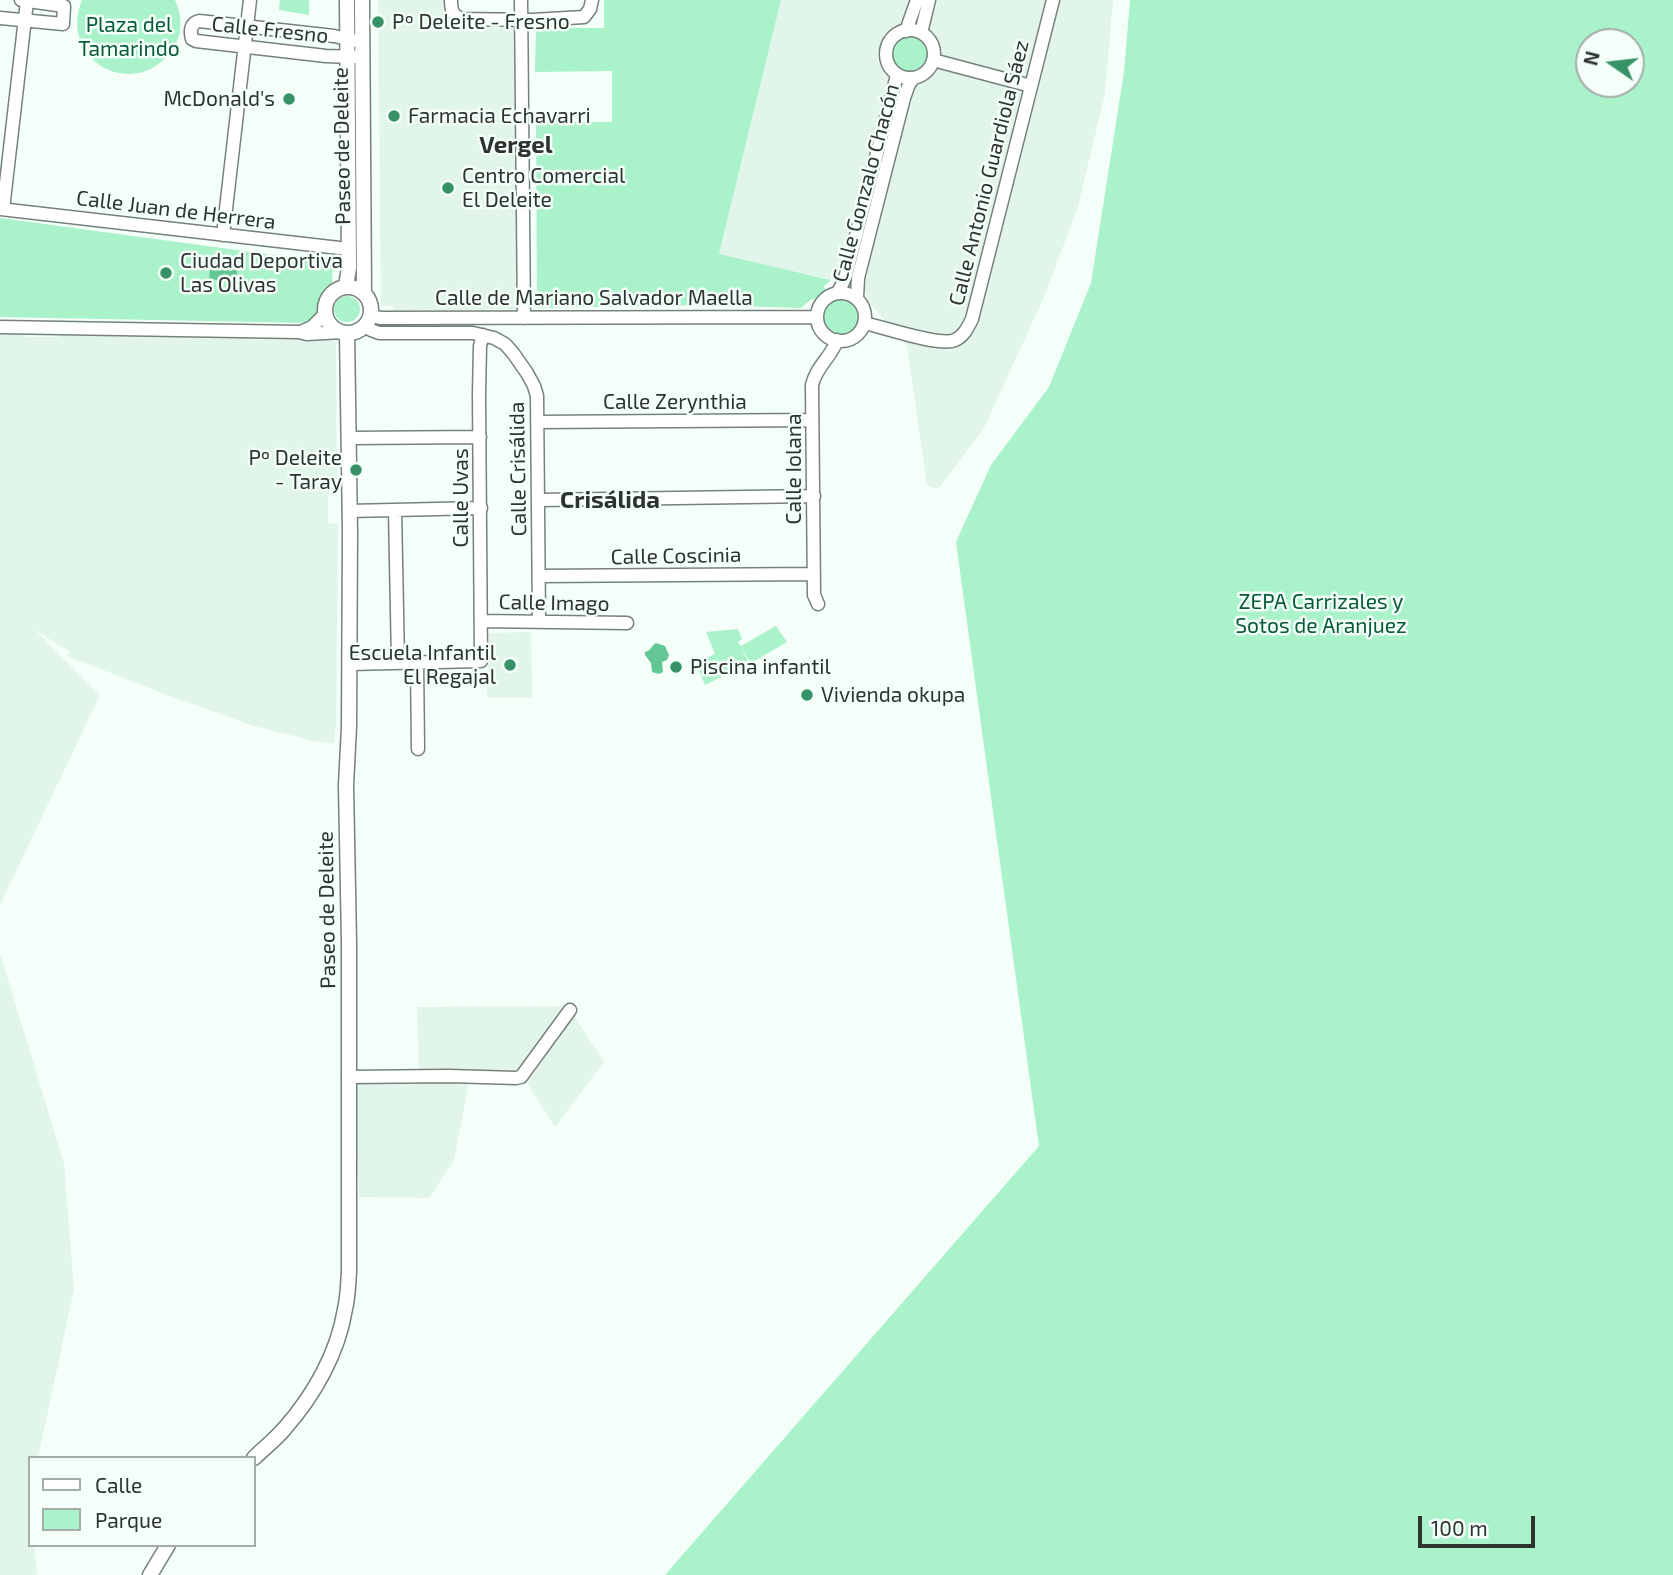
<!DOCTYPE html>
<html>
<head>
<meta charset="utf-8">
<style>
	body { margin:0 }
	#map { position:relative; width:1673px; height:1575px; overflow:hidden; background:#f3fff8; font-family:"Exo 2",sans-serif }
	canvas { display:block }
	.legend { position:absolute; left:28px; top:1456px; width:228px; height:91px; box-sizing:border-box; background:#f3fff8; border:2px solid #a5ada8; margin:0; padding:9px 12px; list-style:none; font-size:21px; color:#2f3330 }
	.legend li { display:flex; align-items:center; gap:14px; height:35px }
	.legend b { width:35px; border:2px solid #a5ada8 }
	.north { position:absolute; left:1575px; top:28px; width:70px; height:70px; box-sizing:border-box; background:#f3fff8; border:2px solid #a5ada8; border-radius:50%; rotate:284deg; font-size:19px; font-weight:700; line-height:28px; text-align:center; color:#2f3330 }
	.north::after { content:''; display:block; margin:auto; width:24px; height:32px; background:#389267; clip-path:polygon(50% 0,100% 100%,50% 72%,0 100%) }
	.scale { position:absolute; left:1418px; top:1516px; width:117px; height:32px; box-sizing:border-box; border:4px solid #2f3330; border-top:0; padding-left:9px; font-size:21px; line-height:24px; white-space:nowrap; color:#2f3330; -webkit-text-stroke:5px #f3fff8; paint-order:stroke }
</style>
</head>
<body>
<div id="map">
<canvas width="1673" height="1575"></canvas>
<ul class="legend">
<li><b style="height:9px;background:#fff"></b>Calle</li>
<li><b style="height:19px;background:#a9f2ca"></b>Parque</li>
</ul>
<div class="north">N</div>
<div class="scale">100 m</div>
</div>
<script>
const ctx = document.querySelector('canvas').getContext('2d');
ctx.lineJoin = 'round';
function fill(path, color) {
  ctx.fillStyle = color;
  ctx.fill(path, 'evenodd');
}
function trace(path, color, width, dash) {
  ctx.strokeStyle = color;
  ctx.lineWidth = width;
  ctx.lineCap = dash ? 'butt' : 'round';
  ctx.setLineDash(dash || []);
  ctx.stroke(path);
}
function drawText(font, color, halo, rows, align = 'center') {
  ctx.font = font + ' "Exo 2",sans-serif';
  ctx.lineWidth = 5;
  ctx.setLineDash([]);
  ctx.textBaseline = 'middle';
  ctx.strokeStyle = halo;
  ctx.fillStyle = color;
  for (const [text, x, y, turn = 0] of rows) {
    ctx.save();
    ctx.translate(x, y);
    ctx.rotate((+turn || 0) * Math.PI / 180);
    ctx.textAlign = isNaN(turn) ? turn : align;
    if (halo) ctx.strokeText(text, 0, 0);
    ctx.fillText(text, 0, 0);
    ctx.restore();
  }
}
const built = new Path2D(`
	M378,0H443L444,27L513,28L515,32L517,309L393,311V306H381Z
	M781,0H1113L1105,93L1078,207L1044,297L983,430L938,489L927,485L907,346L869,302L863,286L719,255Z
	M0,333L26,334V337H59L60,334L336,339L337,490L330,491L328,496V523L338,524L336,724L334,743L314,741L254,726L162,693L67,656L69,651L35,630L100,695L0,905Z
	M531,632L532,698H487L489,633Z
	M0,953L64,1164L74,1289L38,1458H30V1545H34L37,1575H0Z
	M566,1006L519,1070L515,1073L419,1070L417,1007Z
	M574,1016L604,1062L555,1127L527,1083Z
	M354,1083H469L454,1160L429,1198L359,1197Z`);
const green = new Path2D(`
	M82,0H175C182,15 183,33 174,47C138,104 57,62 82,0Z
	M280,0H309V15L279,10Z
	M604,0H781L719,254L831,280L823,287L834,294L810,300L801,308L709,305L537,308L536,122H612V71L535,72L536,28H604Z
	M1130,0H1673V1575H665L1039,1146L956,542L991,465L1049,387L1091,283L1124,72ZM1589,42H1631V84H1589Z
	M892 54a18 18 0 1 1 36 0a18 18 0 1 1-36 0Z
	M0,218L333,263L332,284L322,295L315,317L310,323L0,317Z
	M334 309a13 13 0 1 1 26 0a13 13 0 1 1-26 0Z
	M824 317a17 17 0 1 1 34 0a17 17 0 1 1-34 0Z
	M776,626L787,642L751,663L741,647L749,663L705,685L696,663L715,654L706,632L738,629L742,639L738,642L741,646Z`);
const water = new Path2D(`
	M211,261L238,264L236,282L209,279Z
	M656,643L665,646L669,655L667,660L662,662L663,672L659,674L652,672L651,663L645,655V652C651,651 651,646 656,643Z`);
const minor = new Path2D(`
	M451,0C451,10 452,14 461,19L532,20L584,17L590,9L592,0
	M521,0L524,318
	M0,18L63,24L64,6L21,0
	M886 54a24 24 0 1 1 48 0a24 24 0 1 1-48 0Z
	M906,31L917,0
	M921,33L929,0
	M356,57L326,56L196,41L192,39C190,32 190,23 199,21L334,36L362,42
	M933,60L1031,86
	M0,209L348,249
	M3,209L27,1
	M223,235L250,0
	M837,293L841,287L846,275L897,75
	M817 317a24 24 0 1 1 48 0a24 24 0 1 1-48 0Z
	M857,298L858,278L904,98L909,84L914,78
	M370,315L380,318L817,317
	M864,323C883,327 940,347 955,340C964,336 968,327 972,319L1053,0
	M366,325L371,330L379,333H473L494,338L505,344L513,353L527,373L534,386L537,396L539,621
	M0,327L299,332L307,334L342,332
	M303,331L312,327L325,314
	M537,422L812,420
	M349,438L480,437
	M539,500L814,496
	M395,510L398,662
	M349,511L481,508
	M539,576L814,574
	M818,604L814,595L812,385C817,365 831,358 837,340
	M481,621L627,623
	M417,662L418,749
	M349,664L481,661L479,395L480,346L483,335
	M348,1077L449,1076L516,1078L521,1077L570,1010`);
const major = new Path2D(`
	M362,0L364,292
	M346,286L349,268L347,0
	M325 310a23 23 0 1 1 46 0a23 23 0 1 1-46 0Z
	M254,1458C264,1448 276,1439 285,1428C314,1395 338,1353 345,1309C348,1297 348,1284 349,1272V943L346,785L349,727L350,532L347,333
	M150,1575L168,1545`);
const markers = [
	[378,22,7,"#389267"],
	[289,99,7,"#389267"],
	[394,116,7,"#389267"],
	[448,188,7,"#389267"],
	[166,273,7,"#389267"],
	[356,470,7,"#389267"],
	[510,665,7,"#389267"],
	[676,667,7,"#389267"],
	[807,695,7,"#389267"]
];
const poiNames = [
	["Pº Deleite - Fresno",392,22],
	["McDonald's",275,99,"right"],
	["Farmacia Echavarri",408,116],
	["Centro Comercial",462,176],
	["El Deleite",462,200],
	["Ciudad Deportiva",180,261],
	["Las Olivas",180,285],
	["Pº Deleite",342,458,"right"],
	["- Taray",342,482,"right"],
	["Escuela Infantil",496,653,"right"],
	["El Regajal",496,677,"right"],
	["Piscina infantil",690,667],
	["Vivienda okupa",821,695]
];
const parkNames = [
	["Plaza del",129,25],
	["Tamarindo",129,49],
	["ZEPA Carrizales y",1321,602],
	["Sotos de Aranjuez",1321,626]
];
const streetNames = [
	["Calle Fresno",270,30,6],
	["Paseo de Deleite",342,146,-91],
	["Calle Antonio Guardiola Sáez",989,173,-76],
	["Calle Gonzalo Chacón",866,183,-75],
	["Calle Juan de Herrera",176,210,7],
	["Calle de Mariano Salvador Maella",594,298],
	["Calle Zerynthia",675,402],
	["Calle Crisálida",518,469,-91],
	["Calle Iolana",794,469,-90],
	["Calle Uvas",461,498,-90],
	["Calle Coscinia",676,556,-1],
	["Calle Imago",554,603,1],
	["Paseo de Deleite",327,910,-91]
];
const quarterNames = [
	["Vergel",516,145],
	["Crisálida",610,500]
];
fill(built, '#e2f5ea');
fill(green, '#a9f2ca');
fill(water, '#63c795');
trace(minor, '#77817b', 15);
trace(major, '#77817b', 17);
trace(minor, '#fff', 12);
trace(major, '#fff', 14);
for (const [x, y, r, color] of markers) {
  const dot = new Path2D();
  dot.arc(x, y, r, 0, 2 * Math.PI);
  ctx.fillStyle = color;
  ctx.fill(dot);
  trace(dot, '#f3fff8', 2.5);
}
drawText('21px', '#2f3330', '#f3fff8', poiNames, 'left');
drawText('21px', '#085939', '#f3fff8', parkNames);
drawText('21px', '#2f3330', '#f3fff8', streetNames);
drawText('bold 24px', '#2f3330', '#f3fff8', quarterNames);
</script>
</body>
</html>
